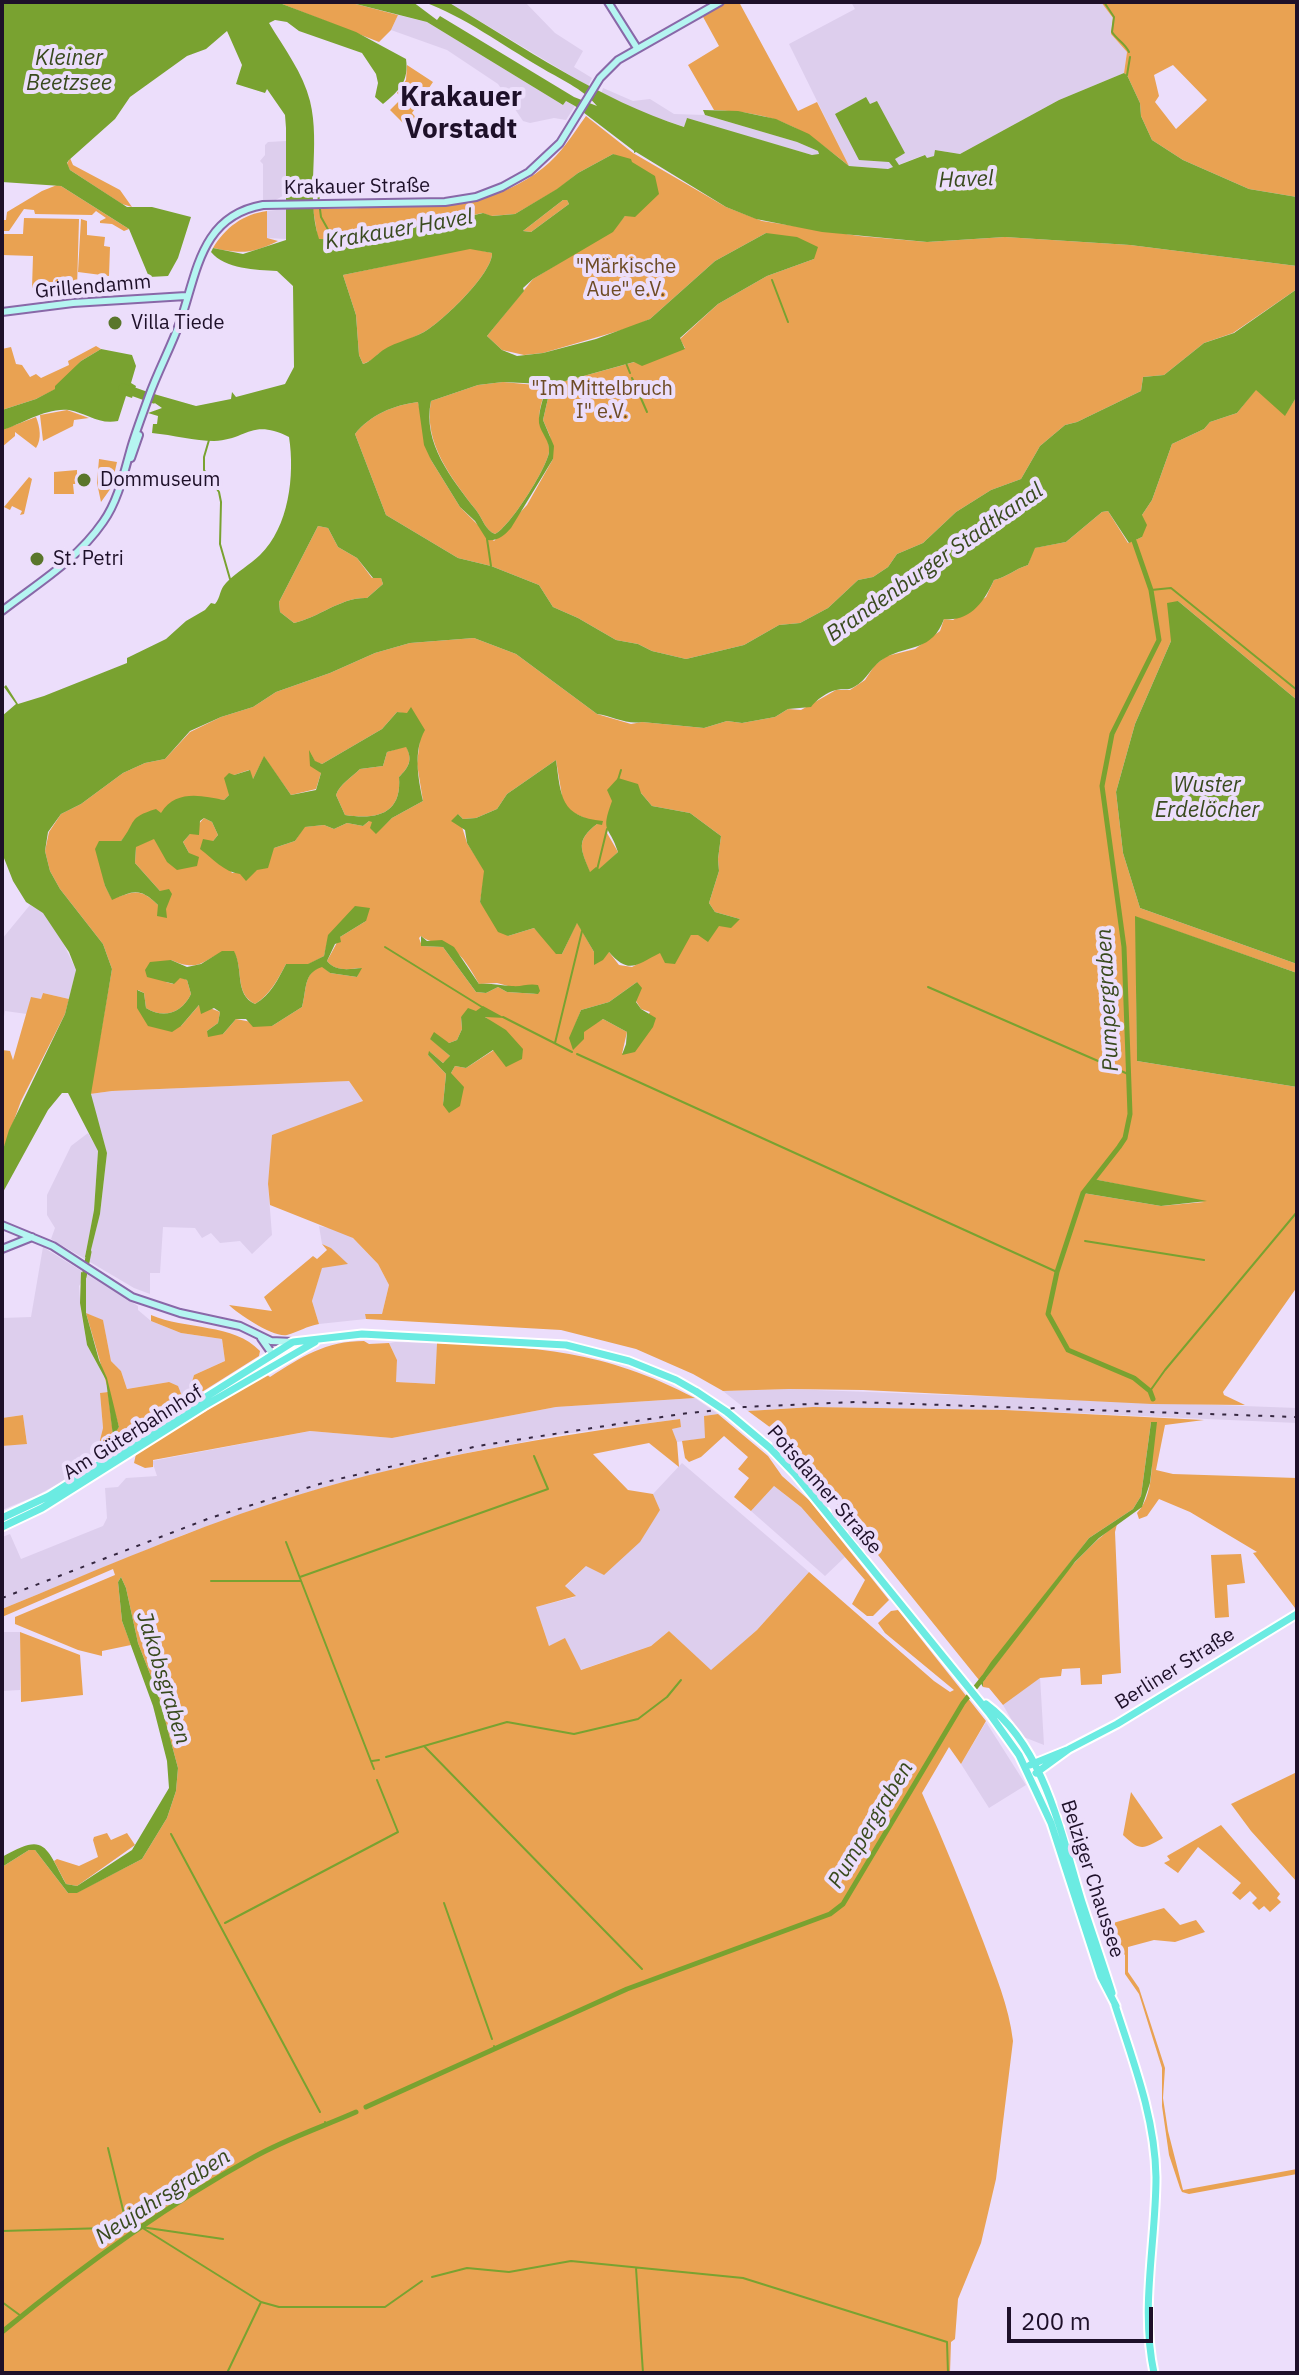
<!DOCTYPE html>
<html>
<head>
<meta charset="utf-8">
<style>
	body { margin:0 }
	#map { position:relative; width:1299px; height:2375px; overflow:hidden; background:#ecdefb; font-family:"IBM Plex Sans",sans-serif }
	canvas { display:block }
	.frame { position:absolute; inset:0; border:4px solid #1e1029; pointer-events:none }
	.scale { position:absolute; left:1007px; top:2307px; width:146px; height:36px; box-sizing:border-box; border:4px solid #1e1029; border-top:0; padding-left:10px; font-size:24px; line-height:28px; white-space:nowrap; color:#1e1029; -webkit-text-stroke:6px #ecdefb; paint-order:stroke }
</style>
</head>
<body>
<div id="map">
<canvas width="1299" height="2375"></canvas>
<div class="frame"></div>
<div class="scale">200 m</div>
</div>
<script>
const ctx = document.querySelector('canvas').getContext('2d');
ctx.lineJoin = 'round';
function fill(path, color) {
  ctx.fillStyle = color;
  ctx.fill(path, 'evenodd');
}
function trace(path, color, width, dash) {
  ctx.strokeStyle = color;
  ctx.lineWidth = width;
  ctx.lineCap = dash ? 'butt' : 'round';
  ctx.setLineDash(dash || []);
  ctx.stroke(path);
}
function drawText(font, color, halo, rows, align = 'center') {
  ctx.font = font + ' "IBM Plex Sans",sans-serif';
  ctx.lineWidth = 8;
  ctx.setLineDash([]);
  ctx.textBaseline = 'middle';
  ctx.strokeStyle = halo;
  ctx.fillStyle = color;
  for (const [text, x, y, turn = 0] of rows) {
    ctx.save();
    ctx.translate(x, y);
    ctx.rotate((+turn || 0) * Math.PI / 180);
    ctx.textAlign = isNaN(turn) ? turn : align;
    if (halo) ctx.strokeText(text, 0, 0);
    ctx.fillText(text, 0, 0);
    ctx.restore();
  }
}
const built = new Path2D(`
	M448,2H525L555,33L583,51L574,67L592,78L588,86Z
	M851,2H1101L1113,18L1111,34L1127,52L1124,73L1059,100L960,154L936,150L934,156L926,159L924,155L888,169L849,166L789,44L855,9Z
	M398,15L427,22L563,105L566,101L575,106L566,120L554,118L530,123L523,121L498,84L447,50L391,30Z
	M603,88L633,101L650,99L674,114L705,115L797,142L818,151L819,155H812L686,119L685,127L642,113L601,94Z
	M286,141V194L274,201L263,203V164L260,161L265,155V145L268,142Z
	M286,209V239L267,238V211Z
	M30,905L43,912L58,932L76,970L69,999L43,993L41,999L27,1014L5,1011L2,1027V939Z
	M345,1081H349L363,1101L268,1184L272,1235L252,1254L240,1241L220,1243L211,1233L202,1238L195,1228L163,1227L160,1273H150V1294L134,1288L51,1239L55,1228L47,1215V1195L71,1146L88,1133L98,1150L94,1210L85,1257L89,1258L100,1214L107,1153L90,1094L112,1091Z
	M319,1226L339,1230L353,1238L378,1264L389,1285L382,1314H365L366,1319L319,1324L312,1301L322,1267L347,1264L331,1248L322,1244Z
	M43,1247L138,1306V1310L151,1321L181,1333L222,1339L225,1361L194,1375L186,1402L76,1474L36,1496L2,1510V1446L27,1443L23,1415L2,1418V1318L31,1317ZM86,1275V1313L103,1321L111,1361L121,1371L127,1389L169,1382L98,1448L103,1428L100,1393L108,1392L106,1380L87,1345L81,1312L79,1286Z
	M395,1342L437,1343L436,1384L395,1382L397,1360L389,1343Z
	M789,1389L1297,1408V1423L1005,1410L813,1407L748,1411L723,1391Z
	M695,1398L718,1414L705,1416L706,1438L677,1442L671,1429L680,1419L564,1434L431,1460L325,1487L244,1513L183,1535L2,1609V1537L10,1534L21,1559L103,1526L107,1518L105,1488L118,1487L126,1478L157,1476L152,1461L310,1431L392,1438L556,1407Z
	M682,1463L809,1572L757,1630L711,1671L669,1631L651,1646L580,1670L549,1646L536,1607L575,1597L565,1587L586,1566L654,1518L660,1510L653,1494Z
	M774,1486L801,1507L845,1557L825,1576L751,1511Z
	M2,1632H20V1690L2,1691Z
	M1040,1677L1044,1745L1021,1736L1003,1705Z
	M986,1722L1026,1785L989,1808L961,1764Z`);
const green = new Path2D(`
	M277,2H348L398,15L391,30L379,42Z
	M725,2H739L798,111L817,102L849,166C800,126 778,113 714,110L688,65L719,46L702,15Z
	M1101,2H1297V197L1249,189L1183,160L1152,140L1141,116L1140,103L1127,75L1124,73L1127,52L1111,34L1113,18ZM1173,65L1207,100L1176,129L1155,102L1159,96L1154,75Z
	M407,65L433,82L412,113L421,123L411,131L390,110L402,98L397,93L406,80Z
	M586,116L633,153L726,207L762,221L859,236L927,242L1005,237L1130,245L1297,266V289L1233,333L1204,343L1164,375L1143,377L1141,391L1077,422L1065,425L1040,446L1021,479L991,490L956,512L923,543L897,554L888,567L873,577L858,580L828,608L800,623L779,625L744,645L686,659L652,651L638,644L616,640L578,618L553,607L539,585L491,566L458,558L386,515L355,434C370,415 394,405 418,402L431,460L460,507L494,541L527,505L553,459L550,436L543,420L551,385L685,348L680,339L718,304L767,276L814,259L766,233L715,261L650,319L632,327L543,353L524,355L502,350L487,336L533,279L613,230L625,216L631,215L639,167L613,154L578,173L558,189L515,214L491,216L482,213L466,217H445L385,234L368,236L363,240L318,239L313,209C342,209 370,208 399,206C452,204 499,203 543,168C561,154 573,134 586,116Z
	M70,158L73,165L120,190L132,207L122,204L70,170L67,164Z
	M57,185L61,186L129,229L124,231L112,224L100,223V221L106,218L96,211L92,215L35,214L34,210L24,209L9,231H2V220H6L7,212L42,191Z
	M563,200H567L569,204L531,232L523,231Z
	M267,211V238L278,241C251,254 242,254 213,248C225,228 243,214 267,211Z
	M24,218L79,219L77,289L32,288L33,256L2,255V234H23Z
	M81,219L87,221V235L105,237L104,246L110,247L109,276L78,272Z
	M470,248L492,253C493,273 442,322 424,332C409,340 393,346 378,354L374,359L363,364L359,355L356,315L343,275Z
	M96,346L101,349L81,361L56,389L36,399L2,410V349L11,347L16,364L22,365L30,377L36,374L41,378L69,365L68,361Z
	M503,382L546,386C544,396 537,413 540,422C543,433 550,440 549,452C547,468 509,528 495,534C485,530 483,519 476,510C452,479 423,443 431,401L478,385Z
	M1256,389L1285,415L1297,396V700L1178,601L1171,641L1135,724L1116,792L1123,853L1140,908L1297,964V973L1136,917L1137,1061L1297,1087V1287L1223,1392L1224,1395L1245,1405L1152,1404L863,1390L789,1389L723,1391L693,1374L636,1349L561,1330L366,1319L365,1314H382L389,1285L378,1264L353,1238L270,1205L268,1184L272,1135L363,1101L349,1081L112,1091L90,1094L112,969L103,944L60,889L50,871L45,851L49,832L61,814L81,804L123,773L145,763L165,759L190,732L221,717L253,707L276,692L330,673L375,653L410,643L474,638L516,654L597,714L631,724L642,722L704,728L727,721L742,723L775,717L788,709L801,710L836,690H850L865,680L875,665L887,656L915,649L940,631L944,619L953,620L986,597L994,580C1007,577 1015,569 1028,565L1034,548L1066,542L1102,512L1108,511L1128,543L1142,537V515L1152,500L1172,444L1204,429L1210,422L1237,413ZM397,712L407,714L420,739L417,764L423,801L392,818L376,833L372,821H369L363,826L347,823L334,829L324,825L304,827L295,841L274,848L240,873H232L213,841L218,835L212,822L204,818L183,842L189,853L155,838L136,846L135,863L160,891L158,905C139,887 135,892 112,899L105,886L99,841H121C139,820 197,795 224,800L229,795L234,775L249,770L252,781L264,757L291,795L316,789L321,773L310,752L315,762L322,764L382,729ZM556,760L563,802L570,811L597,824C575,841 581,849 590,873L599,870L618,852L607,833L613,801L641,793L652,806L690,813L721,836L718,859L719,871L709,903L715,912L740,919L691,935L632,967L619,965L609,952H594L577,922L562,954L534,928L508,936L480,902L485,871L467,843L458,814L463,819L476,818L497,809L507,794ZM366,921L340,937L327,961C336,972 348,969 361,968L357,977L330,973L322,966C303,973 307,989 302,1007L272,1026L236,1019L223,1034L207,1031L218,1023L220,1012L200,1004L181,1026C154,1021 136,1024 138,990L144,993L146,1008C164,1019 182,1013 191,994L187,980L180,977L173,984L166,982L171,960C207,976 204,951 234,952C244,970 234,993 255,1004C270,995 278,979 286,964H309L324,956L329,935ZM421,936C429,943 441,942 451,948C463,955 472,972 479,984L497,983L538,994L507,992L498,987L486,993L476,992L443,947L422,946L419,938ZM637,982L636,1001L641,1009L650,1012L622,1054L627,1032L603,1019L570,1038L581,1010L609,1002ZM476,1012L502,1017L484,1016L489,1020L494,1050L466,1068L455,1066L451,1073L443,1105L446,1074L428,1055L430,1052L443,1063L451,1057L430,1038L449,1043L457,1040L462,1029L461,1017ZM1093,1179L1204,1202L1161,1206L1083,1193Z
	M67,410L89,418L74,420L73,426L43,441L40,415Z
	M36,417C40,427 42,439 36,448L15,432V436L2,447V430Z
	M99,459L117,462L111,488L101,502L97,483Z
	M77,470V484H73L74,494H54V472Z
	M29,477L32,479L24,514L20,515L22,511L12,506L10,510L4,507Z
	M318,526L328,528L338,547L357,558L372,578H381L383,584L367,598C341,597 320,617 294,623L280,612L279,602Z
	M406,746C413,760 409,767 399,777C402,814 377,820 345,815L336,795C340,784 351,778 360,769L383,766L387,752Z
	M43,993L69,999L65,1014L21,1101L2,1153V1050L10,1051L13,1060L31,997L41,999Z
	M322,1244L331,1248L348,1264L322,1268L312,1301L319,1324C307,1326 298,1332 287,1335C274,1338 238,1314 229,1305L272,1311L264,1297L313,1256L317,1259L327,1250Z
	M86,1313L103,1320L111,1361L121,1371L127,1389L169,1382L178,1386L184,1401L100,1454L98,1448L103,1428L100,1393L108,1392L113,1434L119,1427Z
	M151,1315C185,1330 234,1323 260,1351L259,1356L186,1402L194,1375L225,1361L222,1339L181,1333L151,1321Z
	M364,1341L369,1344L389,1343L397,1360L396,1382L435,1384L437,1343C538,1347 603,1350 695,1398L556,1407L392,1438L310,1431L153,1460V1467L145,1468L134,1463L136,1454L266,1374L270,1377C301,1357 326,1341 364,1341Z
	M813,1407L1005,1410L1204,1420L1165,1425L1156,1470L1173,1474L1297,1478V1606L1295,1608L1253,1553L1257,1552L1190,1512L1159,1499L1147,1516L1139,1519L1137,1513C1157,1491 1151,1451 1151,1422L1141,1496L1133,1509L1089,1538L979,1680L799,1457L790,1442L748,1411Z
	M718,1414L768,1456L782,1476L809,1500L889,1600L873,1616H867L852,1604L865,1580L801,1507L774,1486L751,1511L734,1497L749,1478L738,1469L748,1457L724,1436L701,1457L689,1462L685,1458L682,1441L705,1438L704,1416Z
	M23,1415L27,1444L2,1446V1418Z
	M680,1419L681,1427L672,1429L677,1442L679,1467L649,1443L593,1454L628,1490L653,1494L660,1510L640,1542L604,1575L586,1566L565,1586L576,1596L536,1607L549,1646L565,1638L581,1670L651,1646L669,1631L711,1670L757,1630L809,1572L934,1681L950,1692L954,1690L885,1633L878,1623L891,1611L898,1610L986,1721L961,1764L949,1747L922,1793C944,1842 964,1891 983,1941C995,1974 1009,2006 1013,2041L996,2179L981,2243L958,2299L955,2339L951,2342L950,2373H2V1867L29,1850H35L68,1893H76L142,1859L167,1818L176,1791L178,1768L159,1697L138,1643L126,1588L121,1577L118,1582L122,1621L131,1645L102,1651V1656L78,1650L15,1624V1617L115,1575L113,1569L2,1617V1609C100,1569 197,1526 298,1495C423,1457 551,1436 680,1419Z
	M1117,1524L1115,1532L1121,1673L1102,1675V1684L1081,1685L1080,1668L1062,1669L1061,1676L1040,1678L1003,1705L989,1688L983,1687V1682C1024,1628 1062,1565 1117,1524Z
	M1241,1554L1245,1583L1227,1585L1229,1617L1215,1618L1211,1555Z
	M20,1632L80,1655L83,1695L21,1702Z
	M1297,1772V1882L1251,1831L1231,1804Z
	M1131,1792L1163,1838C1143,1849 1141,1852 1123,1835Z
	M1221,1825L1280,1894L1277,1898L1281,1902L1270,1912L1264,1906L1259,1910L1252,1903L1257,1898L1250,1891L1240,1900L1232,1893L1241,1883L1198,1847L1178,1873L1164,1863L1170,1860L1167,1856Z
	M107,1833L111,1840L127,1833L135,1845L77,1886L66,1884L54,1861L57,1859L79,1866L98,1857L93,1840L94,1837Z
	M1164,1908L1180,1925L1196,1920L1205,1932L1175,1942L1154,1940L1128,1947V1972L1139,1988L1165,2068L1163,2098L1168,2131L1183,2190L1297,2169V2174L1189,2194L1182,2192L1180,2188L1169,2155L1162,2106V2068L1139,1994L1125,1974V1955L1121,1951L1109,1950L1103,1926Z`);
const water = new Path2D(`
	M2,2H277L356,32L406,59C409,81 400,90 383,104L375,97L378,83L376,74L362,53L299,31L287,22L275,20L269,23C284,48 303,73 310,101C321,146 305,194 319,239L363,240L368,236L385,234L445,217H466L483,213L492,216L515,214L557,189L578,173L613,154L631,159L632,162L655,176L659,194L635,217L625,216L613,232L533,279L523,288L524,291L487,336L502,350L517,356L543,353L596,339L650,319L715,261L766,233L797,237L818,247L814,259L767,276L718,304L680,338L685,349L642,366L634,362L551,385L543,420L554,446L553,459L511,528C504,536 498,541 487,540L475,521L460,507L431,460L424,445L418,402C394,405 370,415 355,434L386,515L458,558L491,566L539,585L553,607L578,618L616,640L638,644L652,651L686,659L744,645L779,625L800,623L828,608L858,580L873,577L888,567L897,554L923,543L956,512L991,490L1021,479L1040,446L1065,425L1077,422L1141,391L1143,377L1164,375L1204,343L1234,333L1297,289V396L1285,416L1256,390L1237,413L1210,422L1204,429L1172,444L1152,500L1142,515L1147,525L1142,537L1129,543L1108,511L1102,512L1066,542L1035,548L1028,565C1015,569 1007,577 994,580C984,602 970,622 944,619C932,652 909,644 885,658C871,665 868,680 854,687C847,691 843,688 836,690C827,692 816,700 811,707L788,709L775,717L742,723L727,721L704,728L642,722C627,725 612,716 597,714L516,654L474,638L410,643L375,653L330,673L276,692L253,707L221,717L190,731L165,759L145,763L123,773L81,804L61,814L48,832L45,851L50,871L60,889L103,944L112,969L91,1094L107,1153L100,1214L89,1258L85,1257L94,1210L98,1151L68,1093H62L48,1110L2,1194V1153L9,1130L65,1014L76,970L69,952L43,913L26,902L13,881L2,853V716L16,704L4,687L6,685L18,704L44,696L127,663V658L166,639L186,621L205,610L211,603L215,604C221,597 219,590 226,583C236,572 250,565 260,555C289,527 295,475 289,437C251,418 247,440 214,441C195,441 173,435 152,433L153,424H157L158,416L148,413L162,408L152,401L154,394L196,406L231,399L232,392L236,397L285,384L294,367L293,286L277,271C256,270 225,269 211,252L213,248L243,254L286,240V128L285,115L267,89L265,93L236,84L242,65L227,31L206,49L187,56L130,97L115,119L69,160L67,163L70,170L127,207H152L191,217L178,258L168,276L149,277L129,229L61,186L2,182ZM563,200H567L569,204L531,232L523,231ZM470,249L492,253C493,273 442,322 424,332C410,340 390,343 378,354C372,359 371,361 363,364L359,355L356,315L343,275ZM503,382L543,384L546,386C544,397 538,412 539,423C541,434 550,440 549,452C547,468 509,528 495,534C485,530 483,519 476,510C452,479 422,443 431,401L478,385ZM318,526L328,528L338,547L357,558L373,578H381L383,584L367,598C341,597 320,617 294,623L280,612L279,602Z
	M348,2H413L437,20L440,16L574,97L597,106C584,89 558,78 540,67C502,45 465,17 424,2H448C525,48 598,99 684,127L687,118L812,155L819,154L818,151L797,142L705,115L703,110L738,111L776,119L809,134L849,166L888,169L893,167L889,162L859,160L835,114L866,97L870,104L877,101L905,153L895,159L899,165L925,155L927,158L934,156L935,150L960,154L1059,100L1124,73L1127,75L1140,103L1141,116L1152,140L1183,160L1249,189L1297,197V266L1130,245L1005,237L927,242L822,232L756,219L726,207L636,152L634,153V151L575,106L566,101L563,105L427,22Z
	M101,349L132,355L136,366L131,383L136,386L132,398L126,396L118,421C99,425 86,413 69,410C47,407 22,424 2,430V410L36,399L55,389V386L81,361Z
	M1178,601L1297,700V964L1140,908L1123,853L1116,792L1135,724L1171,641L1167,603Z
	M411,707L425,730C413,751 418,778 423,801L392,818L376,834L370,828L372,822L369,821L363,826L347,823L334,829L324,825L305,827L295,841L274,848L268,868L257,870L246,881L240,874C224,872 213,859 200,849L203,839L213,841L218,835L212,822L204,818L200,821L199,835L190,834L183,842L189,853L199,857L197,866L177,870L167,862L154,839L136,847L135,863L160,891L169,889L172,894L166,909L167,918L157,916L158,905C139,887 134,891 112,900L105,886L95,849L99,841H121C137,821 127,818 156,809L161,813C176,789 202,796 224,800L229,795L224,778L229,773L234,775L250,770L253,779L264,756L291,795L316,790L321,773L310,766L309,750L315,761L322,764L382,729L397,712L407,713ZM406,747C413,760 409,767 399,777C402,814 377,820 345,815L336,795C340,784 351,778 360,769L383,766L387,752Z
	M556,760C561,796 560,817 603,821L602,825L597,824C575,841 581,849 590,872L596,867L599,869L618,852C609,824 600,834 612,801L607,790L618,778L638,784L641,793L652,806L690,813L721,836L718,859L719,871L709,903L715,912L740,919L731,928L719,926L708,942L698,935H691L675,964L665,963L660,953C636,965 629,975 609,952L603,960L594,965V952L577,923L562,954H556L534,928L508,936L498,932L480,902L484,871L467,843L465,830L451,821L458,814L463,819L476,818L497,809L507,794Z
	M355,906L370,908L366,921L340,937L341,942L335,944L327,961C336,972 349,969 362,968L357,977L330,973L322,967C303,973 307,989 302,1007L272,1026L253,1027L246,1019H236L223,1034L208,1037L207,1031L218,1023L220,1012L214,1008L201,1014L199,1005L181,1026L172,1032L148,1026L137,1008V990L144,993L146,1008C164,1019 182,1013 191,994L187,980L180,978L174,984L147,977L145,970L150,962L171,960L187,967L201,964L222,951H234C244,970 234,994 255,1004C271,995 278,979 286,964H308L324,956L328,935Z
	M1135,916L1297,973V1087L1137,1061Z
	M421,936L427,941L442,940L454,947L479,984C491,983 501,986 512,986C522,987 528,983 538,985L540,991L538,994L507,992L498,987L486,993L476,992L443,947L421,946Z
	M637,982L642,988L636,1002L641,1009L656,1018L653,1027L635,1052L622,1055L626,1044L627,1032L603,1019L584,1032V1039L573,1050L569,1038L581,1010L609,1002Z
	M483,1006L505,1018L485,1017L506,1030L523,1049L522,1059L506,1067L493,1050L466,1068L455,1066L451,1073L464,1087L460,1106L449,1113L443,1105L446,1074L428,1055L429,1051L443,1063L450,1056L430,1039L434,1032L449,1043L457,1040L462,1029L461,1017L468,1008L476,1011Z
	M1093,1179L1207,1201L1161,1206L1083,1193Z
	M81,1272L86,1274V1313L99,1360L107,1378L119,1427L113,1436L106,1380L87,1345L80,1303Z
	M1151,1422H1157L1150,1483L1142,1507L1099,1538L1075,1562L983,1682V1687L979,1680L991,1662L1089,1538L1133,1509L1141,1496Z
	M121,1577L126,1588L138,1643L159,1697L178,1768L176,1791L167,1818L142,1859L77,1893H68L35,1850H29L2,1867V1857C45,1832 45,1845 66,1884L77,1886L132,1850L169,1788L167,1761L153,1706L122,1621L118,1582Z`);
const stream = new Path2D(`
	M1104,2L1114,17L1112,32C1117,40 1125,43 1129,52
	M1127,75L1130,57
	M313,183L317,186L321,217L335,242
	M772,280L788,322
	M626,363L630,373
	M632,378L647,412
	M209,440L204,457V470L219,492L221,502L220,544L230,579
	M487,539L491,566
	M1151,590L1171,588L1297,690
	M618,780L621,770
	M597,870L607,829
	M385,947L482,1007
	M928,987L1128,1074
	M503,1017L572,1052
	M555,1043L582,931
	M577,1054L1057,1272
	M1085,1241L1204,1260
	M1150,1391L1165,1370L1297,1212
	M286,1542L374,1769
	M300,1577L548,1489L534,1456
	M211,1581H301
	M424,1746L507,1722L574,1734L638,1719L667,1697L681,1680
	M386,1757L424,1746L642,1969
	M372,1761L379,1760
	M171,1834L320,2112
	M444,1903L492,2039
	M225,1923L398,1832L377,1780
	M494,2046L496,2049
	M325,2122L327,2125
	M108,2148L125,2218
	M141,2227L261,2302L279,2307H385L422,2281
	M2,2231L141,2227L223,2239
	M636,2268L643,2373
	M432,2277L467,2268L509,2272L571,2261L743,2278L947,2342L948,2373
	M2,2302L21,2316
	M227,2373L261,2302`);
const canal = new Path2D(`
	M1134,541L1151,590L1159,640L1112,734L1102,786L1124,947L1130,1114L1125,1138L1119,1147L1083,1193L1057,1272L1048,1314L1068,1350L1134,1378L1150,1391L1153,1399
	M84,1277L89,1252
	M366,2107L627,1989L830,1914L843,1904L963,1703L983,1678
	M2,2332C81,2267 165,2206 254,2157C286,2139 322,2127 356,2112`);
const river = new Path2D(`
	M123,388L154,399`);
const secondary = new Path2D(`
	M608,2L637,48
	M2,312L73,303L186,296
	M131,458L139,435
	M2,611C38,583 76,561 103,522C118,501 124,473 131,448C136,431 143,413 149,396C158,371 171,347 180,322C197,274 200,216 263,205L445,202L476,197L502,187L529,172L560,143L600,78L618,60L720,2
	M2,1225L53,1246L132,1297L180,1313L240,1326L271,1341L293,1342
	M2,1249L32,1237
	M261,1338L273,1355`);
const primary = new Path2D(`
	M727,1412L770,1448L795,1474L989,1713L1019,1755L1051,1823L1101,1977L1116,2006
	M2,1518L49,1496L293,1342L362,1334L566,1345L629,1361L676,1380L697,1392
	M2,1527L42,1508L204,1406L315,1342
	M986,1704C1044,1747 1061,1833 1081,1899C1091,1930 1102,1961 1112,1993
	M1030,1765L1067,1750
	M1036,1773L1069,1749L1117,1724L1297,1614
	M1115,2005C1133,2061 1155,2117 1156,2177C1156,2243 1140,2307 1154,2373`);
const rail = new Path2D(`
	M2,1598L210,1518L326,1482L478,1446L681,1414L744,1407L855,1402L1297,1417`);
const primaryBridge = new Path2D(`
	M697,1392L727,1412`);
const markers = [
	[115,323,8,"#5a762b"],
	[84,480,8,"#5a762b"],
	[37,559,8,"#5a762b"]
];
const streetNames = [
	["Krakauer Straße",357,187,-1],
	["Grillendamm",93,287,-5],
	["Am Güterbahnhof",133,1433,-32],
	["Potsdamer Straße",824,1490,49],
	["Berliner Straße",1175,1669,-32],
	["Belziger Chaussee",1092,1879,72]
];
const parkNames = [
	["\"Märkische",626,267],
	["Aue\" e.V.",626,290],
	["\"Im Mittelbruch",602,389],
	["I\" e.V.",602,412]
];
const poiNames = [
	["Villa Tiede",131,323],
	["Dommuseum",100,480],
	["St. Petri",53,559]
];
const waterNames = [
	["Kleiner",69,59],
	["Beetzsee",69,84],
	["Havel",966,180,-2],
	["Krakauer Havel",399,230,-10],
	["Brandenburger Stadtkanal",935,563,-35],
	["Wuster",1207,786],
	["Erdelöcher",1207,811],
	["Pumpergraben",1108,1000,-93],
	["Jakobsgraben",163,1678,73],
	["Pumpergraben",871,1825,-59],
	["Neujahrsgraben",163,2197,-33]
];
const districtNames = [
	["Krakauer",461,98],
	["Vorstadt",461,130]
];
fill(built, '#ddceed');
fill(green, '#e9a252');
fill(water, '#79a230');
trace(stream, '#79a230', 2);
trace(canal, '#79a230', 5);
trace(river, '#79a230', 9);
trace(secondary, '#8968a8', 10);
trace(primary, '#fff', 11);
trace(secondary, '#b5f5f1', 6);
trace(primary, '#6bebe2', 7);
trace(rail, '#352740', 2, [4, 8]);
trace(primaryBridge, '#fff', 11, []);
trace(primaryBridge, '#6bebe2', 7);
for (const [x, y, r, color] of markers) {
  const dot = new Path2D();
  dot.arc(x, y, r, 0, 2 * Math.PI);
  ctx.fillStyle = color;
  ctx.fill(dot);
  trace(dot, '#ecdefb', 3);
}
drawText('20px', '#1e1029', '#ecdefb', streetNames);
drawText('20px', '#6e4c26', '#ecdefb', parkNames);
drawText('20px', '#1e1029', '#ecdefb', poiNames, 'left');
drawText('italic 22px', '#394a1e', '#ecdefb', waterNames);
drawText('bold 28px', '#1e1029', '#ecdefb', districtNames);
</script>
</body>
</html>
